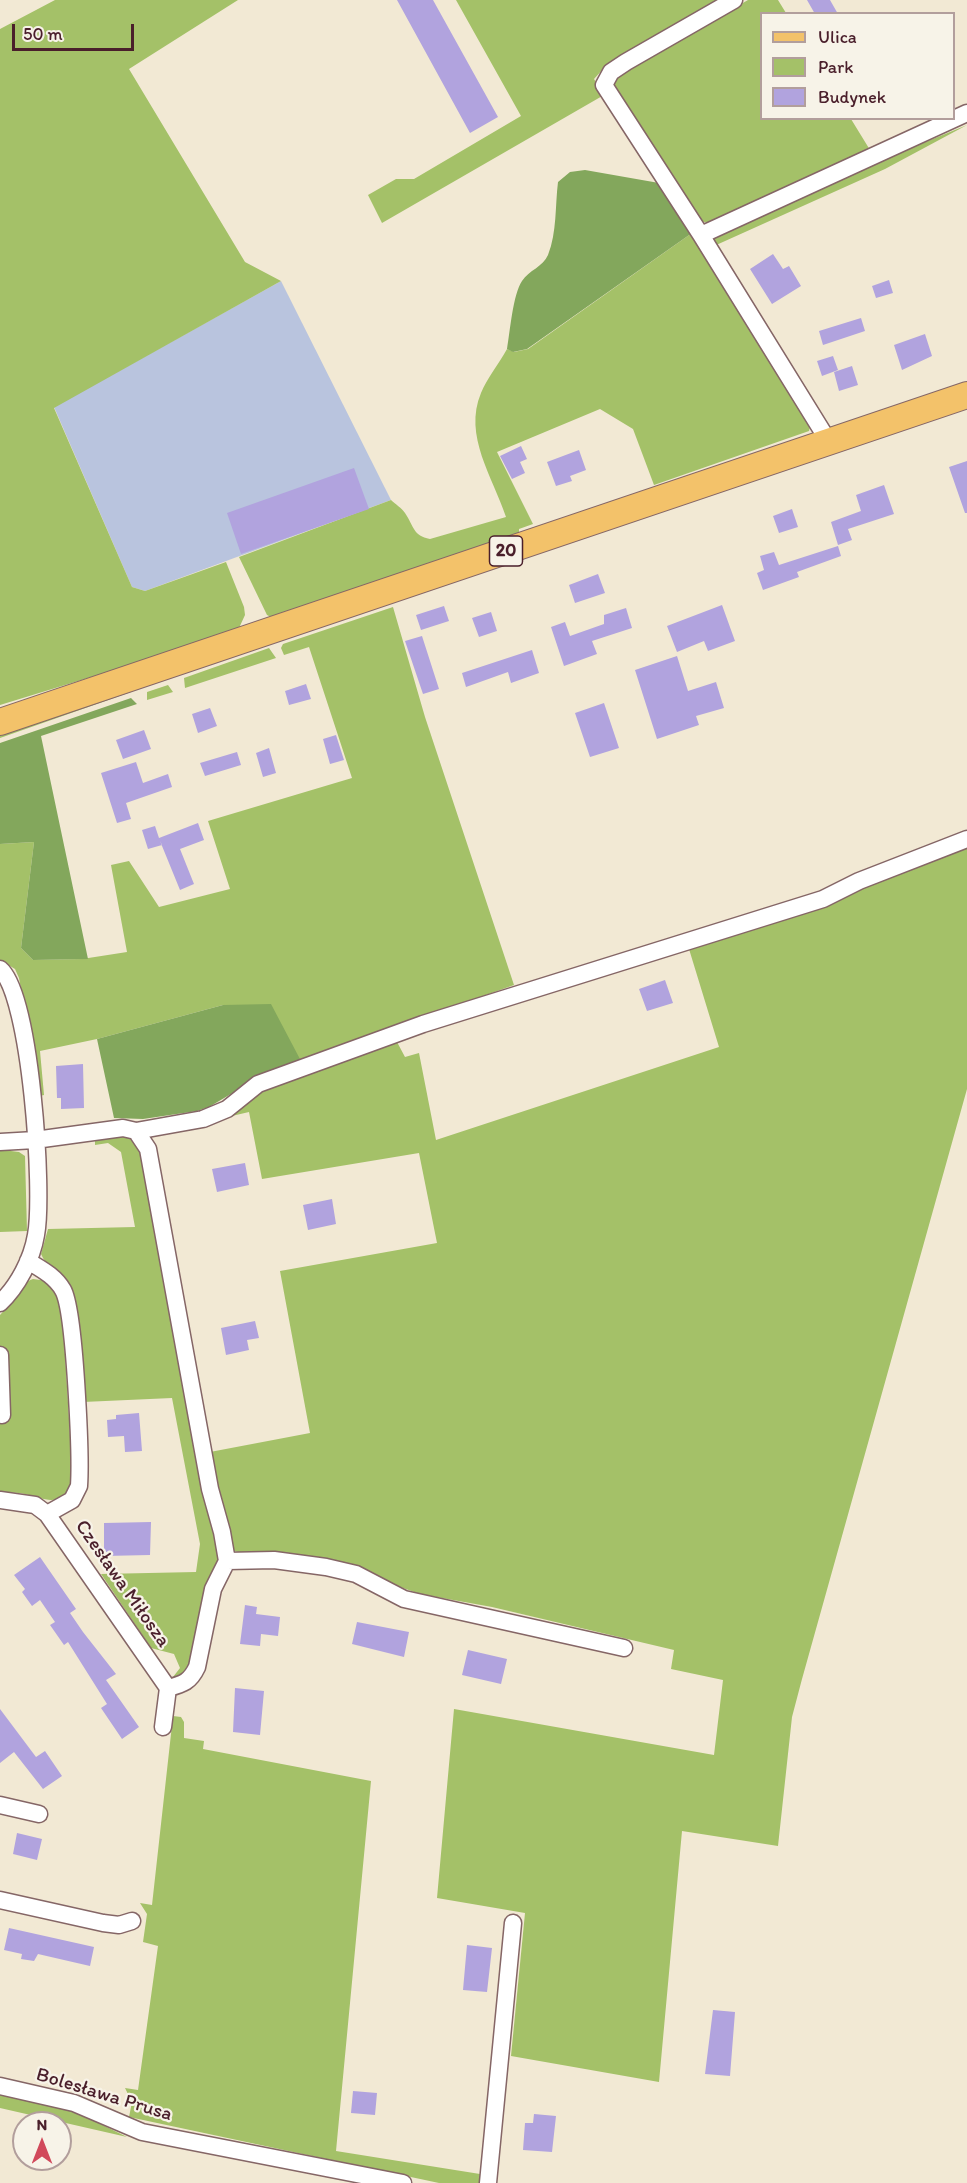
<!DOCTYPE html>
<html>
<head>
<meta charset="utf-8">
<style>
	body { margin:0 }
	#map { position:relative; width:967px; height:2183px; overflow:hidden; background:#f2e9d4; font-family:Itim,sans-serif }
	canvas { display:block }
	.legend { position:absolute; left:760px; top:12px; width:195px; height:108px; box-sizing:border-box; background:#f7f3e8; border:2px solid #b29e9c; margin:0; padding:8px 10px; list-style:none; font-size:18px; color:#4a1f2b }
	.legend li { display:flex; align-items:center; gap:12px; height:30px }
	.legend b { width:30px; border:2px solid #b29e9c }
	.north { position:absolute; left:12px; top:2111px; width:60px; height:60px; box-sizing:border-box; background:#f7f3e8; border:2px solid #b29e9c; border-radius:50%; rotate:0deg; font-size:16px; font-weight:700; line-height:24px; text-align:center; color:#4a1f2b }
	.north::after { content:''; display:block; margin:auto; width:21px; height:27px; background:#d1495b; clip-path:polygon(50% 0,100% 100%,50% 72%,0 100%) }
	.scale { position:absolute; left:12px; top:24px; width:122px; height:27px; box-sizing:border-box; border:3px solid #4a1f2b; border-top:0; padding-left:8px; font-size:18px; line-height:21px; white-space:nowrap; color:#4a1f2b; -webkit-text-stroke:4px #f7f3e8; paint-order:stroke }
</style>
</head>
<body>
<div id="map">
<canvas width="967" height="2183"></canvas>
<ul class="legend">
<li><b style="height:8px;background:#f3c26a"></b>Ulica</li>
<li><b style="height:16px;background:#a4c168"></b>Park</li>
<li><b style="height:16px;background:#b1a3de"></b>Budynek</li>
</ul>
<div class="north">N</div>
<div class="scale">50 m</div>
</div>
<script>
const ctx = document.querySelector('canvas').getContext('2d');
ctx.lineJoin = 'round';
function fill(path, color) {
  ctx.fillStyle = color;
  ctx.fill(path, 'evenodd');
}
function trace(path, color, width, dash) {
  ctx.strokeStyle = color;
  ctx.lineWidth = width;
  ctx.lineCap = dash ? 'butt' : 'round';
  ctx.setLineDash(dash || []);
  ctx.stroke(path);
}
function drawText(font, color, halo, rows, align = 'center') {
  ctx.font = font + ' Itim,sans-serif';
  ctx.lineWidth = 4.5;
  ctx.setLineDash([]);
  ctx.textBaseline = 'middle';
  ctx.strokeStyle = halo;
  ctx.fillStyle = color;
  for (const [text, x, y, turn = 0] of rows) {
    ctx.save();
    ctx.translate(x, y);
    ctx.rotate((+turn || 0) * Math.PI / 180);
    ctx.textAlign = isNaN(turn) ? turn : align;
    if (halo) ctx.strokeText(text, 0, 0);
    ctx.fillText(text, 0, 0);
    ctx.restore();
  }
}
const industrial = new Path2D(`
	M281,281L391,500L145,591L132,587L54,407Z`);
const green = new Path2D(`
	M55,0H238L129,69L245,262L281,281L54,408L132,587L145,591L226,562L244,607L245,615L239,628L215,639L0,705V29Z
	M456,0H721L603,69L594,79L604,95L382,223L368,195L396,179H414L521,116Z
	M748,0H778L786,13L762,14V118L851,119L870,150L708,223L701,221L613,84L617,76Z
	M967,125L885,169L714,246L713,237L828,182Z
	M692,233L811,423L809,431L654,485L633,429L600,409L497,452L533,524L519,529V533L273,618L267,615L239,557L391,500C395,504 402,508 405,513C414,526 413,536 430,539L506,517C493,477 463,436 481,393C487,378 499,364 507,349L514,352L528,349Z
	M393,607L425,717L514,985L301,1061L223,1005L97,1039L40,1051L44,1095L40,1096L19,978L15,969L0,960V844L34,842L21,948L33,960L82,959L127,952L111,865L129,861L159,907L230,889L208,821L352,778L309,647L284,655L281,648L283,644Z
	M269,648L276,658L185,688L184,678Z
	M168,685L173,692L147,700V692Z
	M129,690L131,692L0,738V736Z
	M967,843V1089L802,1679L792,1717L778,1846L682,1831L659,2082L511,2056L525,1913L437,1898L454,1709L714,1755L723,1680L671,1669L674,1650L492,1607L420,1594L386,1582L234,1551L210,1452L310,1433L280,1271L437,1243L419,1153L262,1179L249,1112L219,1119L264,1091L389,1041L397,1042L405,1057L419,1053L436,1140L719,1047L689,949Z
	M122,1134L133,1138L143,1154L220,1560L187,1672L173,1677L180,1668L174,1654L151,1648L101,1574L196,1572L200,1544L172,1398L83,1402L68,1282C60,1272 46,1267 41,1254L48,1229L135,1227L121,1152L108,1143L95,1145V1139Z
	M0,1148H11V1151L19,1152L25,1156L27,1231L0,1232Z
	M33,1279L48,1281L62,1305L73,1484C59,1508 46,1499 25,1494C17,1492 8,1493 0,1493V1315C12,1304 18,1284 33,1279Z
	M173,1716L181,1717L184,1722V1738L204,1741L203,1749L371,1781L336,2151L480,2174L479,2183H439L129,2117L132,2102L125,2088L138,2090L158,1946L143,1942L147,1914L140,1903L152,1905Z
	M0,2095L76,2112L127,2137L0,2108Z`);
const forest = new Path2D(`
	M585,170L659,183L692,233L527,349L513,352L507,349C510,332 513,294 522,281C529,270 543,267 548,255C557,232 555,206 558,182L570,172Z
	M131,698L137,704L41,736L88,959L33,960L21,948L34,842L0,844V743Z
	M271,1004L301,1061L246,1085L209,1107L197,1111L143,1119L114,1118L97,1039L223,1005Z`);
const building = new Path2D(`
	M397,0H433L498,117L470,133Z
	M807,0H830L838,14H815Z
	M773,254L783,269L789,266L801,286L772,304L750,269Z
	M889,280L893,293L876,298L872,286Z
	M861,318L865,331L823,345L819,331Z
	M925,334L932,356L902,370L894,345Z
	M833,356L838,370L822,376L817,361Z
	M852,366L858,385L839,391L834,372Z
	M521,446L527,459L520,462L525,473L512,479L500,456Z
	M579,450L586,470L570,476L572,481L556,486L547,462Z
	M967,461V513H965L949,467Z
	M354,468L369,509L241,554L227,513Z
	M884,485L894,514L848,529L852,540L838,545L831,522L861,511L856,495Z
	M792,509L798,527L779,533L773,516Z
	M838,546L841,556L797,572L799,577L763,590L757,573L764,570L760,556L774,552L779,565Z
	M598,574L605,593L575,603L569,585Z
	M722,605L735,641L708,651L704,641L677,652L667,626Z
	M444,606L449,621L421,630L416,615Z
	M626,608L632,628L592,641L597,654L564,666L551,627L565,622L570,636L604,624V615Z
	M491,612L497,631L479,637L472,618Z
	M422,636L439,689L423,694L405,641Z
	M532,650L539,673L511,683L508,672L466,687L462,673Z
	M677,656L688,691L716,682L724,708L696,716L699,725L657,739L635,670Z
	M306,684L311,699L289,705L285,691Z
	M604,703L619,748L590,757L575,713Z
	M210,708L217,726L198,733L192,714Z
	M144,730L151,749L123,759L116,740Z
	M336,735L344,760L330,764L323,739Z
	M269,748L276,773L263,777L256,753Z
	M237,752L241,765L205,776L200,763Z
	M136,762L143,783L168,774L172,787L126,803L131,819L117,823L101,773Z
	M198,823L204,840L180,849L194,884L180,890L160,841L162,845L148,849L142,830L155,826L159,838Z
	M665,980L673,1003L647,1011L639,989Z
	M83,1064L84,1108L61,1109V1098H57L56,1066Z
	M245,1163L249,1185L217,1192L212,1169Z
	M332,1199L336,1224L308,1230L303,1205Z
	M255,1321L259,1338L247,1340L249,1350L226,1355L221,1328Z
	M139,1413L142,1451L125,1452L124,1436L108,1437L107,1420L116,1419V1415Z
	M151,1522L150,1555L104,1556V1523Z
	M40,1557L76,1609L70,1613L83,1632L116,1674L106,1680L139,1727L122,1739L101,1708L107,1704L68,1642L64,1645L50,1625L55,1622L40,1600L32,1606L22,1592L25,1589L14,1575Z
	M245,1605L257,1607L256,1614L280,1617L278,1636L261,1634L260,1646L240,1644Z
	M357,1622L409,1632L404,1657L352,1644Z
	M468,1650L507,1659L501,1684L462,1675Z
	M235,1688L264,1691L260,1735L233,1732Z
	M0,1709L36,1757L45,1751L62,1776L43,1789L14,1752L0,1763Z
	M17,1833L42,1839L37,1860L13,1854Z
	M9,1928L94,1947L90,1966L38,1954L34,1961L21,1959L22,1954L4,1950Z
	M467,1945L492,1948L487,1992L463,1990Z
	M713,2010L735,2012L730,2076L705,2074Z
	M353,2091L377,2093L375,2115L351,2113Z
	M534,2114L556,2116L552,2152L523,2150L525,2123H533Z`);
const street = new Path2D(`
	M734,0L626,62L611,72L604,85L701,235L829,442
	M701,235L967,113
	M0,969C31,995 44,1193 36,1235C32,1259 18,1286 0,1303
	M136,1131L203,1119L227,1109L258,1084L423,1024L823,899L859,881L967,839
	M0,1142L35,1140L123,1128L136,1131L148,1149L210,1489L222,1532L227,1561L213,1589L197,1667C190,1682 183,1684 168,1688
	M28,1261C41,1269 55,1276 63,1290C75,1311 81,1456 79,1486L72,1500L47,1514
	M0,1355L2,1415
	M0,1500L35,1505L47,1514L168,1688L163,1727
	M227,1561L274,1560L326,1567L356,1574L404,1599L624,1648
	M0,1805L39,1814
	M0,1900L103,1923L119,1925L132,1921
	M0,2086L74,2103L142,2132L403,2183
	M488,2183L513,1923`);
const primary = new Path2D(`
	M0,722L967,395`);
const shields = [
	[506,551,33]
];
const shieldNames = [
	["20",506,551]
];
const streetNames = [
	["Czesława Miłosza",122,1584,55],
	["Bolesława Prusa",104,2095,17]
];
fill(industrial, '#b9c4de');
fill(green, '#a4c168');
fill(forest, '#83a75c');
fill(building, '#b1a3de');
trace(street, '#856666', 19);
trace(primary, '#856666', 28);
trace(street, '#fff', 16);
trace(primary, '#f3c26a', 26);
for (const [x, y, w] of shields) {
  const box = new Path2D();
  box.roundRect(x - w / 2, y - 15, w, 30, 4.5);
  ctx.fillStyle = '#f7f3e8';
  ctx.fill(box);
  trace(box, '#4a1f2b', 1.5);
}
drawText('bold 18px', '#4a1f2b', null, shieldNames);
drawText('20px', '#4a1f2b', '#f7f3e8', streetNames);
</script>
</body>
</html>
